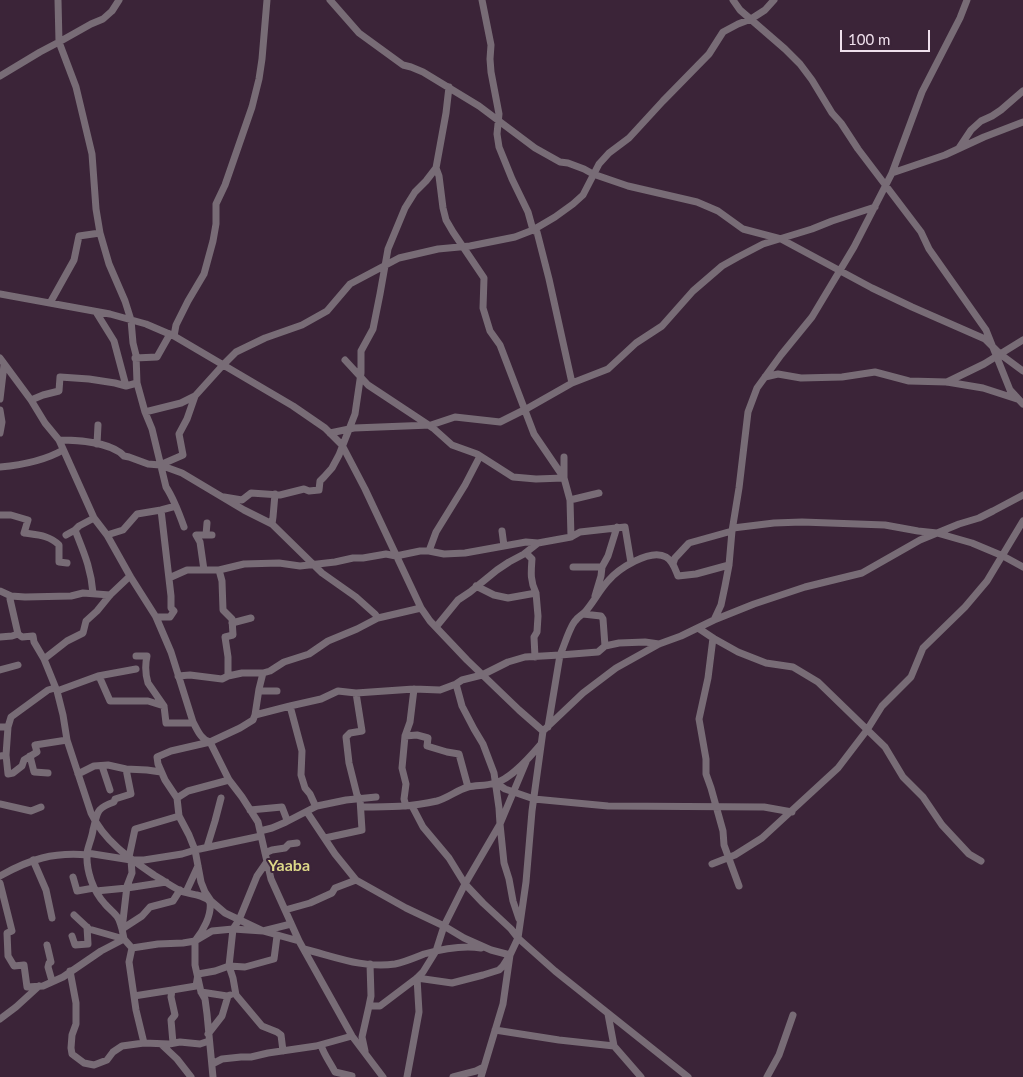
<!DOCTYPE html>
<html>
<head>
<meta charset="utf-8">
<style>
	body { margin:0 }
	#map { position:relative; width:1023px; height:1077px; overflow:hidden; background:#3b2438; font-family:Lato,sans-serif }
	canvas { display:block }
	.scale { position:absolute; left:840px; top:30px; width:90px; height:22px; box-sizing:border-box; border:2px solid #efe0ec; border-top:0; padding-left:6px; font-size:15px; line-height:18px; white-space:nowrap; color:#efe0ec; -webkit-text-stroke:4px #3b2438; paint-order:stroke }
</style>
</head>
<body>
<div id="map">
<canvas width="1023" height="1077"></canvas>
<div class="scale">100 m</div>
</div>
<script>
const ctx = document.querySelector('canvas').getContext('2d');
ctx.lineJoin = 'round';
function trace(path, color, width, dash) {
  ctx.strokeStyle = color;
  ctx.lineWidth = width;
  ctx.lineCap = dash ? 'butt' : 'round';
  ctx.setLineDash(dash || []);
  ctx.stroke(path);
}
function drawText(font, color, halo, rows, align = 'center') {
  ctx.font = font + ' Lato,sans-serif';
  ctx.lineWidth = 4;
  ctx.setLineDash([]);
  ctx.textBaseline = 'middle';
  ctx.strokeStyle = halo;
  ctx.fillStyle = color;
  for (const [text, x, y, turn = 0] of rows) {
    ctx.save();
    ctx.translate(x, y);
    ctx.rotate((+turn || 0) * Math.PI / 180);
    ctx.textAlign = isNaN(turn) ? turn : align;
    if (halo) ctx.strokeText(text, 0, 0);
    ctx.fillText(text, 0, 0);
    ctx.restore();
  }
}
const minor = new Path2D(`
	M58,0L59,42L76,87L92,154L96,209L100,233L109,264L125,301L131,320L133,343L136,355L137,383L145,412L152,429L166,487C174,499 179,513 184,527
	M330,0L359,33L403,65L411,67L423,72L479,106L535,148L560,162L568,163L584,169L593,174L628,186L697,202L718,211L743,229L781,239L872,288L912,307L985,339L1000,354L1023,371
	M482,0L491,45L490,59L491,72L499,114L497,134L499,147L512,179L528,212L533,230L537,232L549,279L572,383
	M733,0L740,10L785,49L800,64L812,80L832,113L841,123L858,149L921,232L929,249L986,330L1010,390L1023,404
	M0,76L40,52L59,42L91,24L103,19L112,11L119,0
	M959,148L971,130L981,121L992,116L1001,110L1023,91
	M436,168L439,176L443,208L446,220L453,232L484,278L483,308L490,331L500,345L534,434L564,478
	M892,173L945,155L984,137L1023,122
	M0,294L110,314L146,324L174,336L293,406L325,428L342,445L365,489L421,608L430,621L467,660L519,710L543,731
	M50,303L74,260L79,236L100,233
	M96,312L114,341L126,386
	M174,336L176,325L188,301L204,274L213,241L216,224V204L225,185L252,107L259,79L262,59L267,0
	M0,358L31,400L45,423L59,440L94,518L107,535L130,576L156,617L171,652L193,722C197,729 201,740 210,742L229,780L242,797L258,822L260,831L271,879L299,941L352,1036L383,1077
	M135,358L157,357L170,334
	M345,360L368,385L433,428L452,445L477,454L513,477L536,479L564,478
	M765,377L778,374L801,378L842,377L875,372L909,381L947,382L983,388L1017,399
	M947,382L984,364L1023,340
	M0,399L4,365
	M31,400L43,395L59,391L60,377L89,379L115,383L126,386L137,383
	M0,410L2,422L0,433
	M145,412L181,403L195,396L223,365L236,352L265,338L302,325L327,311L350,284L399,258L438,249L470,246L515,237L533,230L555,217L573,204L583,195L599,164L609,153L629,138L663,101L709,54L723,32L738,24L751,19L765,10L774,0
	M330,433L354,428L431,425L455,417L500,422L528,408L572,383L608,369L636,343L662,326L693,291L722,266L738,257L763,244L812,229L832,221L875,207
	M59,440C77,440 111,442 124,456L129,457L148,464L160,465L182,473L244,510L272,524L322,573L356,597L375,614L378,618
	M97,444L98,425
	M564,457V478L570,500L571,537
	M160,465L183,455L179,434L187,419L195,396
	M0,467C22,465 44,461 63,450
	M224,497L242,500L251,493L280,495L304,489L309,491L319,490L320,481L324,477L332,468L339,455L355,414L361,373V351L373,329L380,294L388,249L405,208L415,192L426,181L436,168L446,113L449,87
	M570,500L599,493
	M0,515H11L28,520L24,533C37,535 49,535 59,545V562L67,563
	M272,524L273,517L275,494
	M733,528L774,523L802,522L885,525L918,531L937,533L972,543L1003,556L1023,567
	M502,531L504,546
	M66,535L75,530
	M107,535L123,530L137,514L161,510L176,506
	M206,535L207,523
	M429,551L436,532L465,485L480,456
	M526,553L532,559C531,572 530,581 536,593
	M673,564L675,558L689,543L732,531
	M573,567H602
	M204,570L200,542L196,535H212
	M219,570L222,581L223,610L232,619L233,635L225,637L228,657V676
	M169,578L187,570H219L244,564L279,563L300,566L335,562L353,558H363L386,554L396,556L420,551H429L444,554L465,553L526,542L538,543
	M476,586L494,595L508,598L536,593L538,616L537,632L534,637L535,657
	M0,591L11,596L25,597L71,596L83,593L110,595
	M93,593C91,568 84,553 75,530L79,526L94,518
	M11,596L10,599L18,634
	M595,596L601,576L602,567L608,556L617,527
	M583,614L601,616L603,619L605,646
	M156,617H170L174,611L171,608V596L161,510
	M714,620L754,604L805,587L862,573L920,540L959,524L979,518L993,511L1023,495
	M232,623L251,618
	M436,627L458,600L470,592L497,570L509,562L524,554L538,543L571,537L580,532L625,527L631,563
	M698,628L713,638L738,652L766,663L793,667L818,682L885,747L903,777L923,797L942,825L969,854L981,861
	M0,637L12,636L18,634L22,637L33,636L34,642L44,659L57,691L63,715L67,740L91,813C104,841 129,858 154,875C163,880 172,887 181,891C186,893 192,894 197,895C202,896 206,899 211,901
	M713,638L708,678L699,719L706,759V774L711,788L723,831L724,845L739,886
	M136,656H147C145,665 145,673 148,683L164,706L166,723H188L193,722
	M44,659L67,641L83,633L86,621L97,611L110,595L130,576
	M0,670L18,665
	M99,676L110,701H148L164,706
	M178,676L190,675L222,679L228,676L242,673H263
	M456,684L462,706L474,729L483,744L494,773L499,808L500,824L504,863L509,879L513,901L519,919
	M57,691L98,676L136,669
	M259,691H277
	M290,706L302,751L301,775L305,788L310,794L315,805L317,806
	M255,715L259,689L263,673L270,671L284,662L309,654L328,641L357,629L378,618L421,608
	M0,727H8
	M548,727L560,655L598,652L605,646L619,643L645,642L659,644
	M405,736L417,735L428,738L427,746L447,752L459,754L468,787
	M6,755L8,774L13,773L22,766L24,760L37,752L35,745L67,740
	M0,756L6,755L8,727L11,717L48,690L55,688
	M30,756L34,772L48,773
	M102,766L110,790
	M126,769L131,794L115,799L114,802C95,809 98,812 93,830C92,838 88,846 87,853C86,871 93,891 105,904C109,909 115,913 118,918C120,921 121,926 122,929L142,916L150,907L173,901L180,890
	M78,774L94,766L108,765L126,769L147,770L161,772
	M496,783L505,789L534,799L608,806L764,807L792,812
	M177,798L188,791L229,780
	M0,804L31,811L41,807
	M406,806L404,799L406,784L402,768L405,736L410,722L414,689
	M412,806L423,827L449,858L465,884L483,903L511,929L518,938L555,971L688,1077
	M361,807C387,807 412,807 437,801C448,798 457,790 468,787C477,785 486,786 495,783C511,779 530,757 541,744
	M250,810L282,807L287,820
	M307,812L335,854L356,880L406,908L444,926L464,938L491,950L510,955L503,966L499,970L483,975L452,983L417,978
	M260,831L272,828L286,822L317,806L346,800L376,797
	M325,838L362,830L360,799L357,795L349,763L346,737L350,733L362,731L356,693
	M207,847L215,821L221,798
	M87,853L131,860H144L182,854L195,850L261,836
	M265,853L272,850L285,848L289,844L297,843
	M129,857L135,829L179,816
	M33,860L46,890L52,918
	M131,860L132,873L127,886L122,929L124,939L132,948L158,944L183,943L195,941L212,931L233,929L263,931L299,941
	M266,863L257,876L239,920L233,929L229,966L233,978L236,995L262,1026L277,1032L281,1035L283,1051
	M712,864L735,855L762,838L838,768L867,730L882,706L911,677L923,648L965,607L987,581L1023,521
	M0,876C30,859 53,852 88,855
	M73,877L77,891L94,888
	M0,883L12,931L7,933L8,956L14,966L24,965L27,987L43,986L63,977L101,951L124,939
	M96,891L127,888L166,882
	M186,892L198,866
	M209,901L210,902C212,915 203,931 195,941V965L201,992L205,999L207,1014L213,1077
	M285,910L310,903L332,893L335,888L356,880
	M74,915L89,929L124,939
	M291,924L263,931L225,913L211,901L205,892L201,882L195,850L189,835L179,816L177,798L165,780L158,764L157,757L171,751L210,742L240,728L253,720L255,715L290,706L321,699L338,691L356,693L414,689L440,690L456,684L462,680L482,675L508,662L525,657L560,655C564,647 570,625 576,620C578,617 582,615 585,612C593,603 599,591 608,581C618,569 650,548 666,557C673,561 675,569 678,576L696,574L729,565
	M72,936L75,945L88,944L87,927
	M47,945L51,962L49,963L48,967L52,981
	M132,948L129,962L136,1010L144,1043
	M304,949C333,956 364,969 395,964C405,962 414,958 424,954C442,949 462,945 481,948
	M70,971L76,1003V1024L72,1035L71,1048L72,1054L84,1063L94,1065L107,1060L113,1052L122,1046L144,1043L169,1044L180,1042L200,1044L209,1041
	M201,992L227,996L230,995
	M134,996L172,990
	M369,1006L371,996L370,964
	M608,1014L614,1046L641,1077
	M0,1019L16,1007L39,986
	M495,1030L559,1040L614,1046
	M208,1034L222,1016L228,996
	M173,1043L171,1020L175,1015L171,997L172,990L196,986L198,974L215,971L229,966L245,967L274,959L277,936
	M161,1044L177,1059L191,1077
	M321,1045C324,1055 330,1062 335,1072L352,1076L351,1077
	M365,1051L362,1037L369,1006H380L417,978L423,972L436,951L444,926L465,884L500,824L526,762
	M212,1064L222,1059L241,1057H251L268,1053L316,1046L352,1036
	M407,1077L419,1012L417,978
	M453,1077L476,1071L484,1067
	M481,1077L503,1004L510,955L518,938L526,882L532,811L543,731L583,693L616,668L659,644L681,636L714,620L721,605L725,586L729,565L732,531L739,488L748,412L757,388L781,355L812,317L854,247L892,173L922,92L960,18L967,0
	M767,1077L779,1055L793,1015`);
const quarterNames = [
	["Yaaba",289,866]
];
trace(minor, '#786c76', 7);
drawText('bold 16px', '#ddd788', '#3b2438', quarterNames);
</script>
</body>
</html>
